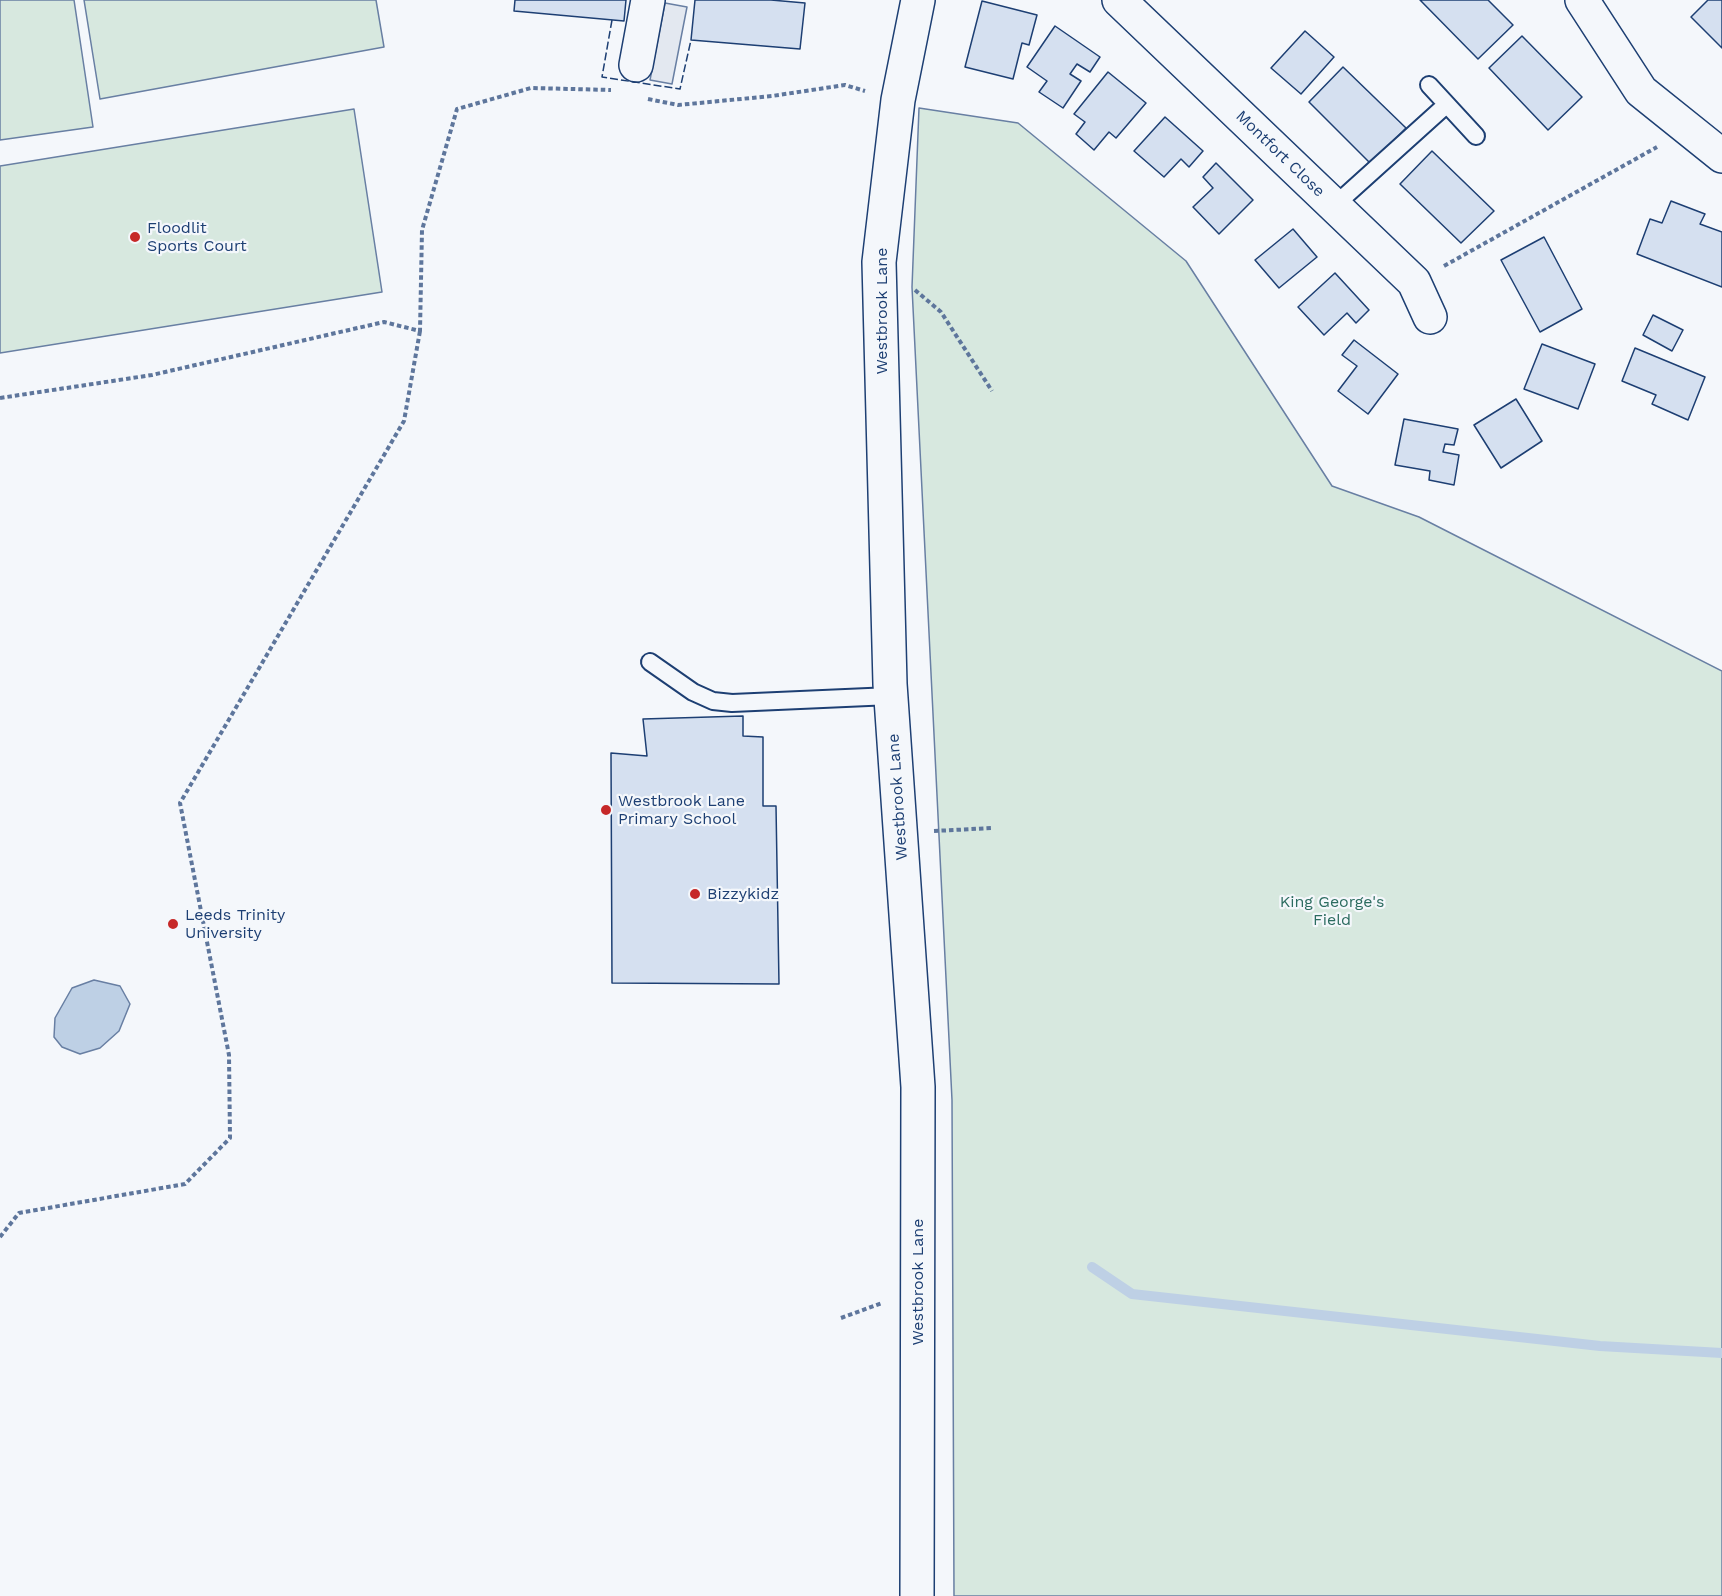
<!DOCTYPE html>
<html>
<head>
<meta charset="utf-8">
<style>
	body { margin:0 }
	canvas { display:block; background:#f4f7fb }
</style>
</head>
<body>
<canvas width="1722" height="1596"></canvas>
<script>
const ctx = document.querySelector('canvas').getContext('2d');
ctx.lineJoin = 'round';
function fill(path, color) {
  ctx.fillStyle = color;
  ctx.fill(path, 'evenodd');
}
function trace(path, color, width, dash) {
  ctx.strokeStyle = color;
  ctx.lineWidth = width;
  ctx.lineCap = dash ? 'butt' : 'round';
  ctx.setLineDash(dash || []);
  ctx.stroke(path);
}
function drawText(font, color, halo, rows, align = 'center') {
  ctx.font = font + ' "Work Sans",sans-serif';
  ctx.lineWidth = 4.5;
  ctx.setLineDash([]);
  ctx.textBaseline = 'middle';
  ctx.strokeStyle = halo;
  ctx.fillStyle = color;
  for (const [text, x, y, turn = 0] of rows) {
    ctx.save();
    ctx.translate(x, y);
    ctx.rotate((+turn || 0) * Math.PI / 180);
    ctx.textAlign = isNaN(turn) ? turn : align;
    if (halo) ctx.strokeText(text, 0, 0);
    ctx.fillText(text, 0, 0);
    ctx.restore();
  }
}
const green = new Path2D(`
	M0,0H74L93,127L0,140Z
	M84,0H376L384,47L100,99Z
	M919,108L1018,123L1186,261L1332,486L1419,517L1722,671V1596H954L952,1100L912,287Z
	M354,109L382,292L0,353V166Z`);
const parking = new Path2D(`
	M665,3L687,7L672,84L650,80Z`);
const water = new Path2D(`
	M94,980L120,986L130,1004L119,1031L100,1048L80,1054L62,1047L54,1037L55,1018L72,988Z`);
const stream = new Path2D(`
	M1092,1267L1132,1294L1600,1346L1722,1353`);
const building = new Path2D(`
	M515,0H626L624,21L514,11Z
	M695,0H771L805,3L800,49L691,40Z
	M1420,0H1488L1513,25L1478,59Z
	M1708,0H1722V48L1691,17Z
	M982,1L1037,15L1029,45L1022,43L1013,79L965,67Z
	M1055,26L1100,57L1090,72L1077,64L1070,74L1081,81L1063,108L1039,92L1047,81L1027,67Z
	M1305,31L1334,57L1301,94L1271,68Z
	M1522,36L1582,97L1548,130L1489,68Z
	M1343,67L1406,128L1371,164L1309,102Z
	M1108,72L1146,103L1116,138L1109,132L1094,150L1076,134L1085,122L1074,114Z
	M1165,117L1203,151L1189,167L1181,159L1164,177L1134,151Z
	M1432,151L1494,211L1461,243L1400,184Z
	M1216,163L1253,200L1219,234L1193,207L1213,188L1203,177Z
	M1671,201L1705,214L1700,224L1722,232V287L1637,254L1650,219L1662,223Z
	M1293,229L1317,257L1279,288L1255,260Z
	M1544,237L1582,309L1540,332L1501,260Z
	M1335,273L1369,310L1356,323L1347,313L1324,335L1298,307Z
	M1653,315L1683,330L1672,351L1643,335Z
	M1354,340L1398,374L1368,414L1338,391L1357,366L1342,355Z
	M1542,344L1595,364L1578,409L1524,389Z
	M1635,348L1705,377L1688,420L1652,404L1656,395L1622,381Z
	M1516,399L1542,441L1501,468L1474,425Z
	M1404,419L1458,429L1454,445L1445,444L1443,452L1459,455L1454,485L1429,480L1430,471L1395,465Z
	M743,716V736L763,737V806H776L779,984L612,983L611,753L647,756L643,719Z`);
const path = new Path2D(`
	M648,99L678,105L772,96L845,85L865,91
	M1444,266L1657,147
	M915,290L941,312L992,391
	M0,398L152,375L384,322L420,331L422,230L457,109L531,88L611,90
	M934,831L993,828
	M0,1237L19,1213L185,1184L230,1138L229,1055L180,803L404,421L420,331
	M841,1318L882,1303`);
const lane = new Path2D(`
	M1429,85L1476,136
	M1334,206L1446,105
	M650,662L693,692L713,701L732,703L891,696`);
const street = new Path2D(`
	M1119,0L1414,282L1430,317
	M636,65L648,0
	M917,1596L918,1087L890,684L879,262L898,100L918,0`);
const secondary = new Path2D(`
	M1582,0L1641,91L1722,156`);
const fence = new Path2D(`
	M612,20L602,77L680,89L691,40`);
const markers = [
	[135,237,6,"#c62828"],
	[606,810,6,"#c62828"],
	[695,894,6,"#c62828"],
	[173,924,6,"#c62828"]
];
const streetNames = [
	["Montfort Close",1280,154,44],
	["Westbrook Lane",882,311,-90],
	["Westbrook Lane",898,797,-94],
	["Westbrook Lane",918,1282,-90]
];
const poiNames = [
	["Floodlit",147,228],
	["Sports Court",147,246],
	["Westbrook Lane",618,801],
	["Primary School",618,819],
	["Bizzykidz",707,894],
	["Leeds Trinity",185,915],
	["University",185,933]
];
const parkNames = [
	["King George's",1332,902],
	["Field",1332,920]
];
fill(green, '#d7e8df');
trace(green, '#687fa3', 1.5);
fill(parking, '#e3e8f0');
trace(parking, '#687fa3', 1.5);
fill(water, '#bed0e5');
trace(water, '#687fa3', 1.5);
trace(stream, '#bed0e5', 10);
fill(building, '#d5e0f0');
trace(building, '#1d3f73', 1.5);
trace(lane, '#1d3f73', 20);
trace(street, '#1d3f73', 36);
trace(secondary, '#1d3f73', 36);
trace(path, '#5e769c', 4, [4.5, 3]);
trace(lane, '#f4f7fb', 16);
trace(street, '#f4f7fb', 33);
trace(secondary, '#f4f7fb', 33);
trace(fence, '#1d3f73', 1.5, [8, 3]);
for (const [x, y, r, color] of markers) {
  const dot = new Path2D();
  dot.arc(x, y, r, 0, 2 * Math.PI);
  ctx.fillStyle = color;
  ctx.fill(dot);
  trace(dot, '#f4f7fb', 2);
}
drawText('16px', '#1d3f73', '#f4f7fb', streetNames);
drawText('16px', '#1d3f73', '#f4f7fb', poiNames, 'left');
drawText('16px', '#2c6c60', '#f4f7fb', parkNames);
</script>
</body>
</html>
